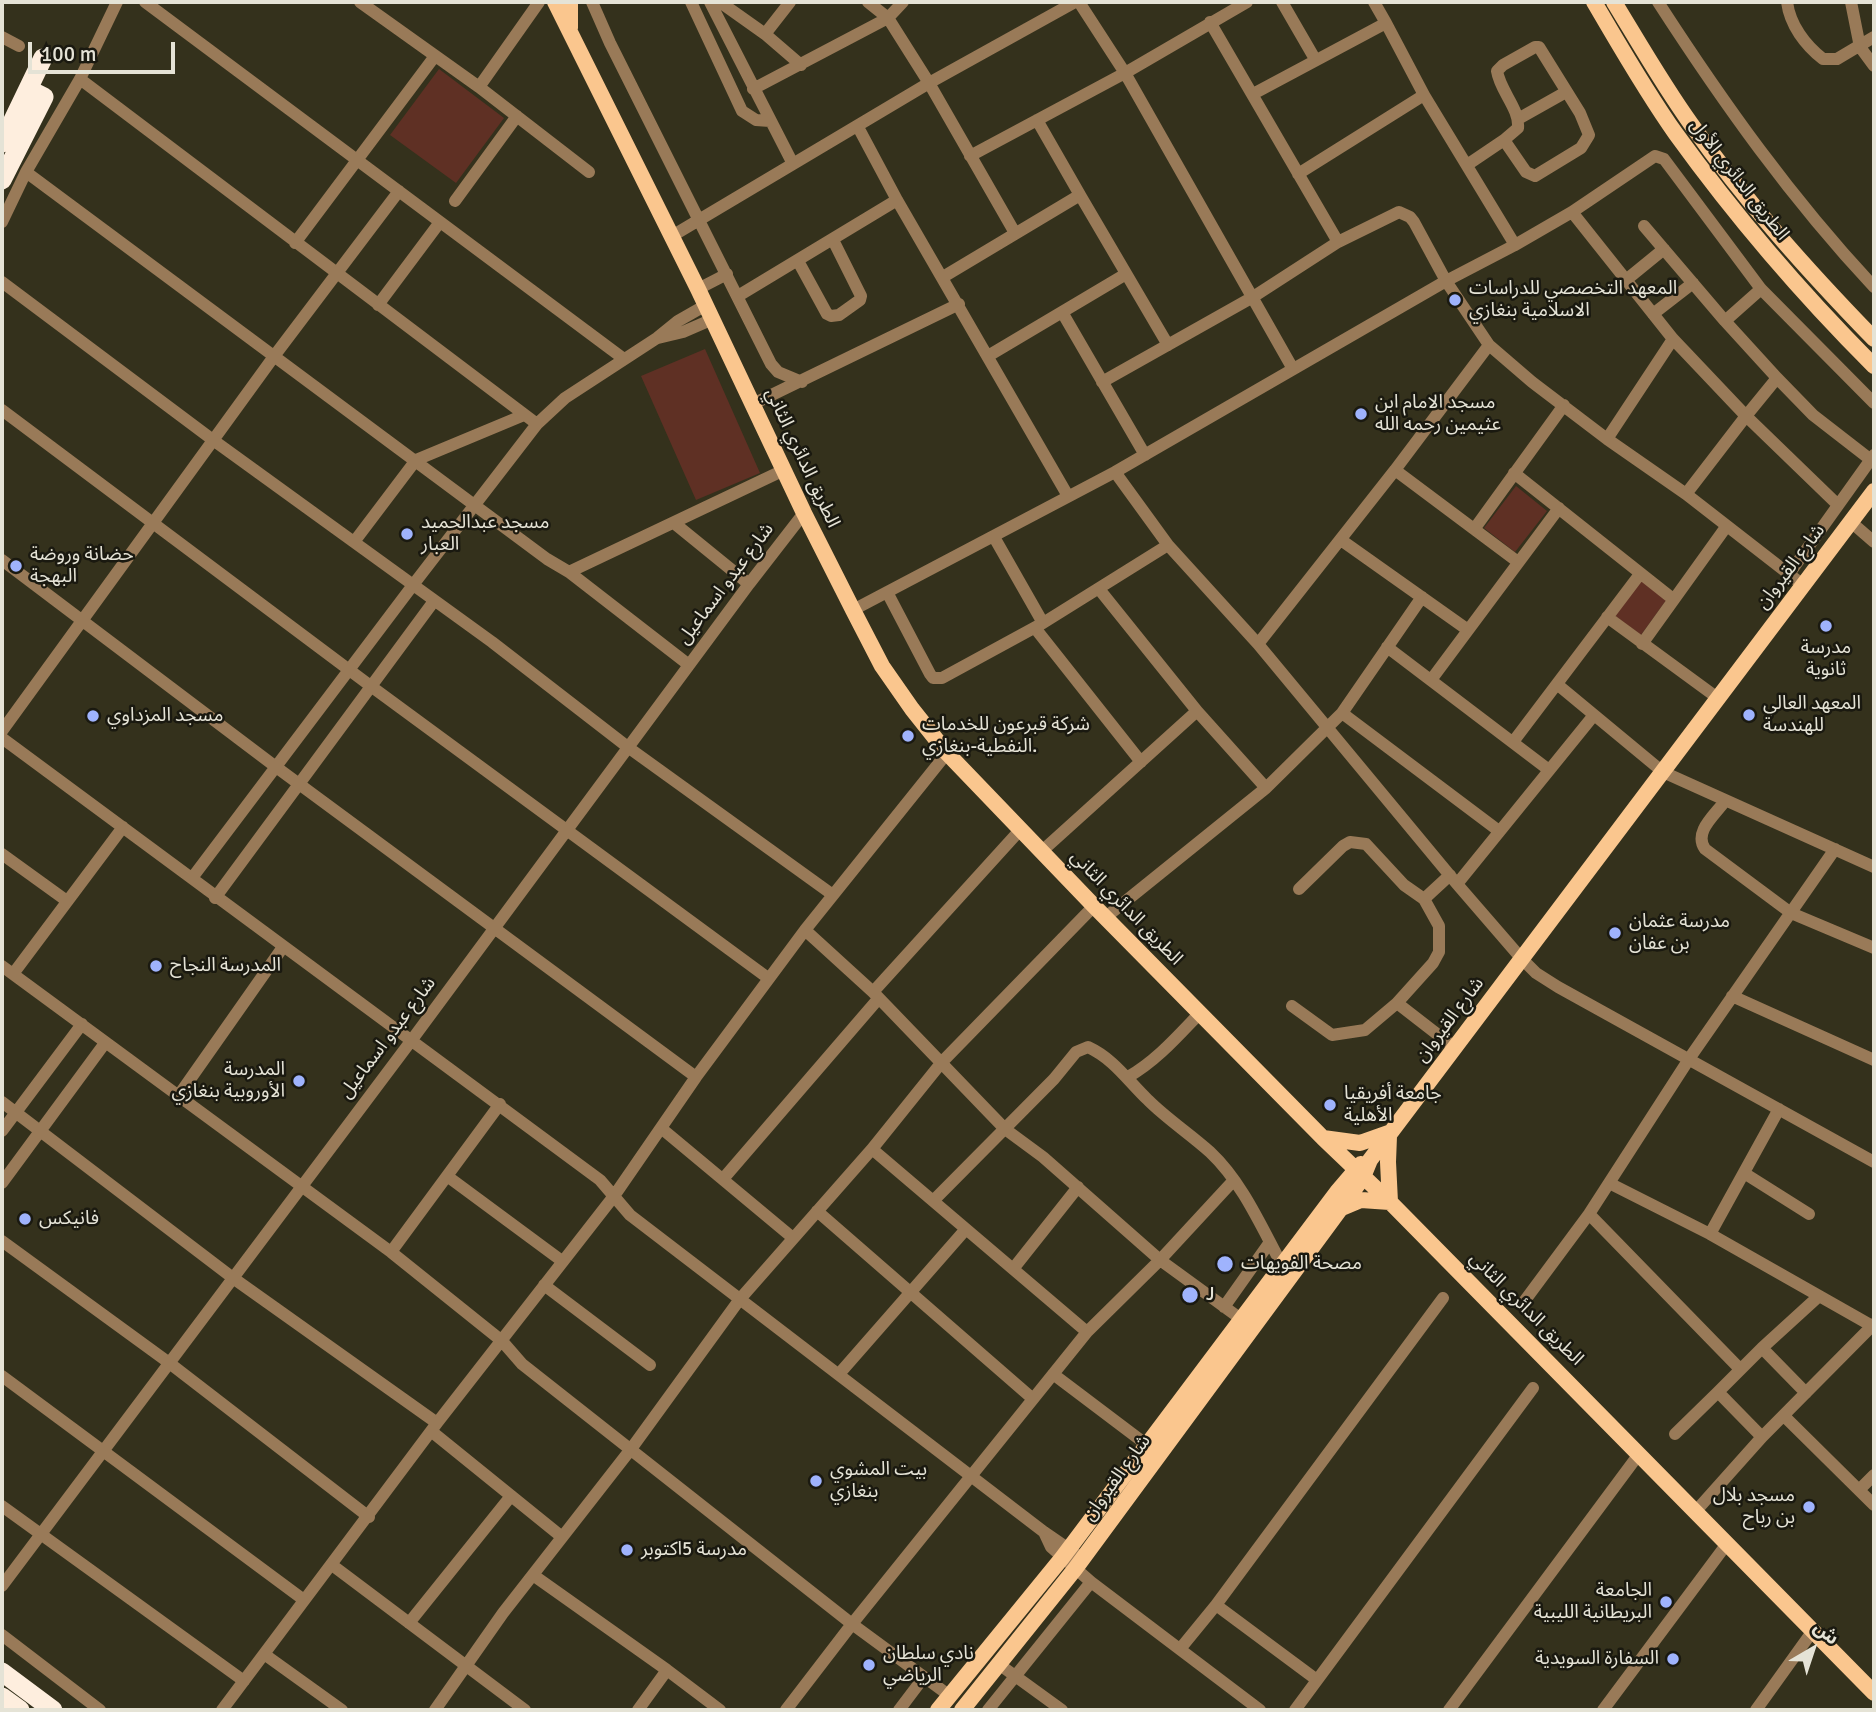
<!DOCTYPE html>
<html>
<head>
<meta charset="utf-8">
<style>
	body { margin:0 }
	#map { position:relative; width:1876px; height:1712px; overflow:hidden; background:#34311c; font-family:Signika,"Noto Sans Arabic",sans-serif }
	canvas { display:block }
	.frame { position:absolute; inset:0; border:4px solid #e5e3d6; pointer-events:none }
	.north { position:absolute; left:1778px; top:1614px; width:70px; height:70px; -webkit-text-stroke:5px #1a1910; paint-order:stroke; rotate:39deg; font-size:19px; font-weight:700; line-height:28px; text-align:center; color:#e5e3d6 }
	.north::after { content:''; display:block; margin:auto; width:24px; height:32px; background:#e5e3d6; clip-path:polygon(50% 0,100% 100%,50% 72%,0 100%) }
	.scale { position:absolute; left:28px; top:42px; width:147px; height:32px; box-sizing:border-box; border:4px solid #e5e3d6; border-top:0; padding-left:9px; font-size:21px; line-height:24px; white-space:nowrap; color:#e5e3d6; -webkit-text-stroke:5px #1a1910; paint-order:stroke }
</style>
</head>
<body>
<div id="map">
<canvas width="1876" height="1712"></canvas>
<div class="frame"></div>
<div class="north">ش</div>
<div class="scale">100 m</div>
</div>
<script>
const ctx = document.querySelector('canvas').getContext('2d');
ctx.lineJoin = 'round';
function fill(path, color) {
  ctx.fillStyle = color;
  ctx.fill(path, 'evenodd');
}
function trace(path, color, width, dash) {
  ctx.strokeStyle = color;
  ctx.lineWidth = width;
  ctx.lineCap = dash ? 'butt' : 'round';
  ctx.setLineDash(dash || []);
  ctx.stroke(path);
}
function drawText(font, color, halo, rows, align = 'center') {
  ctx.font = font + ' Signika,"Noto Sans Arabic",sans-serif';
  ctx.lineWidth = 5;
  ctx.setLineDash([]);
  ctx.textBaseline = 'middle';
  ctx.strokeStyle = halo;
  ctx.fillStyle = color;
  for (const [text, x, y, turn = 0] of rows) {
    ctx.save();
    ctx.translate(x, y);
    ctx.rotate((+turn || 0) * Math.PI / 180);
    ctx.textAlign = isNaN(turn) ? turn : align;
    if (halo) ctx.strokeText(text, 0, 0);
    ctx.fillText(text, 0, 0);
    ctx.restore();
  }
}
const green = new Path2D(`
	M439,69L504,118L456,183L390,135Z
	M705,349L760,473L696,500L641,376Z
	M1516,486L1547,511L1515,552L1484,528Z
	M1641,580L1667,599L1641,635L1615,616Z`);
const minor = new Path2D(`
	M145,2L624,359
	M360,2L479,87L589,172
	M592,2L610,43L771,364L778,372L802,382
	M691,2L742,111L756,120L770,121
	M710,2L793,164
	M720,2L765,34L801,65
	M868,2L888,18L929,83L1015,233
	M1079,2L1125,73L1293,369
	M1282,2L1315,59
	M1658,2C1724,104 1791,198 1874,287
	M1787,2C1790,25 1805,45 1823,59H1837L1874,37
	M1851,2L1860,47L1874,66
	M1210,22L1338,242L1399,212L1410,217L1414,222L1446,281L1489,345L1532,382L1607,439L1686,494L1803,585
	M1386,23L1424,95L1515,245
	M765,34L790,2
	M2,37L19,46
	M80,79L537,424
	M479,87L539,2
	M753,89L888,18L903,2
	M1253,94L1386,23L1374,2
	M1518,119L1566,92
	M1037,120L1080,195
	M858,127L897,200L1068,496
	M970,156L1125,73L1247,2
	M1467,165L1504,140L1518,128C1520,109 1500,91 1497,71L1503,65L1535,47H1539L1580,113L1589,135L1581,148L1535,176L1526,172L1504,140
	M26,172L547,559L569,572L689,665
	M1298,174L1424,95
	M455,201L517,116
	M1572,212L1673,339L1746,416L1838,505
	M2,222L26,172L80,79L117,2
	M1644,226L1725,321L1777,378
	M672,236L929,83L1075,2
	M295,243L435,56
	M798,261L827,314L831,316L839,315L860,300L861,296L833,240
	M943,277L1080,195L1168,345
	M1626,280L1664,249
	M2,282L213,440L492,642L629,748L833,895
	M698,289L727,274
	M738,296L897,200
	M378,305L440,222
	M1062,312L1145,455
	M1653,314L1693,283
	M1725,321L1761,289
	M658,338L683,332L713,319
	M988,356L1126,274
	M1102,382L1253,297L1338,242
	M753,404L959,304
	M2,410L372,687L768,978
	M1607,439L1673,339
	M1395,470L1518,562
	M1115,472L1168,545L1258,644L1457,884L1521,958L1536,973L1558,987L1874,1162
	M1514,473L1673,599
	M1686,494L1746,416L1777,378L1813,415L1871,460
	M1851,522L1874,542
	M674,523L749,584
	M1475,528L1564,405
	M994,537L1043,623
	M1341,540L1468,630
	M354,542L416,460L524,415
	M2,560L276,767L696,1077
	M569,572L784,470
	M1789,574L1874,455
	M1099,589L1197,711L1266,788
	M887,592L930,674L933,678H942L1043,623L1168,545
	M853,610L1115,472L1446,281L1515,245L1572,212L1655,156L1664,159L1761,289L1874,403
	M1607,617L1719,699
	M1035,628L1141,762
	M1258,644L1395,470L1489,345
	M1642,644L1726,527
	M1387,647L1549,770
	M1431,680L1559,508
	M1558,685L1663,772L1874,867
	M1342,713L1499,831
	M2,731L275,355L399,191
	M2,738L600,1180L630,1215L1044,1532L1076,1554
	M1513,742L1640,574
	M1725,801C1715,815 1693,832 1705,849L1791,913L1874,948
	M1042,851L1197,711
	M2,854L67,901
	M192,878L413,585L537,424L565,398L657,338L678,321L706,305
	M1457,884L1594,715
	M215,898L434,601
	M1424,899L1450,875
	M1106,917L1266,788L1342,713L1422,597
	M805,930L873,992L1005,1129L1043,1157L1160,1260L1241,1319
	M2,966L391,1252L502,1341L522,1364L852,1624L950,1696
	M13,974L123,827
	M873,992L1021,829
	M1732,996L1874,1060
	M1397,1003L1455,1048
	M1292,1006L1332,1035L1365,1030L1397,1003L1433,963L1439,952V926L1424,899L1404,885L1366,844L1350,842L1343,846L1299,889
	M1128,1077C1156,1061 1177,1037 1199,1014
	M179,1095L283,947
	M2,1102L233,1278L437,1423
	M661,1128L793,1238
	M2,1131L82,1024
	M872,1149L1087,1332
	M1744,1173L1809,1214
	M447,1176L562,1261
	M723,1179L879,998
	M2,1183L105,1043
	M1609,1183L1710,1234L1874,1327
	M933,1201L1054,1079L1076,1052L1088,1047C1114,1059 1128,1081 1148,1100C1167,1119 1190,1134 1210,1152C1242,1182 1261,1226 1282,1265
	M817,1211L1033,1399
	M1589,1214L1740,1369
	M1710,1234L1779,1109
	M2,1241L168,1362L369,1517
	M391,1252L500,1104
	M1013,1269L1078,1187
	M544,1285L650,1365
	M1523,1303L1589,1214L1691,1056L1835,849
	M1224,1307L1270,1242
	M1762,1348L1819,1296
	M839,1374L966,1229
	M1053,1374L1147,1445
	M2,1376L304,1600
	M1784,1416L1874,1505
	M431,1431L562,1537
	M1675,1434L1718,1392
	M1762,1437L1718,1392L1762,1348L1806,1393
	M1859,1490L1874,1475
	M2,1506L244,1681
	M1695,1512L1762,1437L1874,1324
	M1044,1532L1051,1547L1091,1582L1260,1710
	M332,1565L525,1710
	M533,1575L667,1670L720,1710
	M2,1586L411,1041L749,584L804,513
	M1216,1605L1317,1680
	M409,1623L511,1496
	M2,1635L100,1710
	M1180,1649L1216,1605L1443,1298
	M264,1654L342,1710
	M1000,1665L1062,1710
	M222,1710L437,1423L614,1196L696,1077L805,930L947,753
	M435,1710L503,1613L631,1449L740,1299L872,1149L942,1062L1094,906
	M638,1710L667,1670
	M786,1710L852,1624L1087,1332L1160,1260L1234,1180
	M899,1710L924,1677
	M988,1710L1091,1582
	M1295,1710L1533,1388
	M1449,1710L1639,1454
	M1603,1710L1726,1545
	M1756,1710L1812,1632`);
const major = new Path2D(`
	M555,2L698,289L804,513L853,610L882,666L912,709L947,753L1094,906L1323,1138L1390,1202L1874,1693
	M1594,2C1620,46 1646,92 1676,134C1736,217 1802,294 1874,366
	M1614,2C1639,43 1663,85 1691,124C1746,202 1808,271 1874,339
	M570,28V2
	M1323,1138L1360,1143L1391,1132
	M1342,1208L1361,1200L1390,1202L1388,1162L1389,1136
	M938,1710L1062,1558L1337,1192L1361,1164
	M962,1710L1075,1569L1341,1208L1363,1177L1370,1160L1874,491`);
const highway = new Path2D(`
	M2,143L43,58
	M2,180L44,97L28,89
	M2,1672L53,1710
	M2,1697L20,1710`);
const markers = [
	[1455,300,7,"#9fb3fd"],
	[1361,414,7,"#9fb3fd"],
	[407,534,7,"#9fb3fd"],
	[16,566,7,"#9fb3fd"],
	[1826,626,7,"#9fb3fd"],
	[1749,715,7,"#9fb3fd"],
	[93,716,7,"#9fb3fd"],
	[908,736,7,"#9fb3fd"],
	[1615,933,7,"#9fb3fd"],
	[156,966,7,"#9fb3fd"],
	[299,1081,7,"#9fb3fd"],
	[1330,1105,7,"#9fb3fd"],
	[25,1219,7,"#9fb3fd"],
	[1225,1264,9,"#9fb3fd"],
	[1190,1295,9,"#9fb3fd"],
	[816,1481,7,"#9fb3fd"],
	[1809,1507,7,"#9fb3fd"],
	[627,1550,7,"#9fb3fd"],
	[1666,1602,7,"#9fb3fd"],
	[1673,1659,7,"#9fb3fd"],
	[869,1665,7,"#9fb3fd"]
];
const streetNames = [
	["الطريق الدائري الأول",1739,180,52],
	["الطريق الدائري الثاني",802,458,65],
	["شارع القيروان",1791,567,-53],
	["شارع عبدو اسماعيل",726,584,-53],
	["الطريق الدائري الثاني",1126,908,46],
	["شارع القيروان",1450,1020,-53],
	["شارع عبدو اسماعيل",388,1038,-53],
	["الطريق الدائري الثاني",1526,1309,45],
	["شارع القيروان",1117,1478,-54]
];
const poiNames = [
	["المعهد التخصصي للدراسات",1469,289],
	["الاسلامية بنغازي",1469,311],
	["مسجد الامام ابن",1375,403],
	["عثيمين رحمه الله",1375,425],
	["مسجد عبدالحميد",421,523],
	["العبار",421,545],
	["حضانة وروضة",30,555],
	["البهجة",30,577],
	["مدرسة",1826,648,"center"],
	["ثانوية",1826,670,"center"],
	["المعهد العالي",1763,704],
	["للهندسة",1763,726],
	["مسجد المزداوي",107,716],
	["شركة قبرعون للخدمات",922,725],
	["النفطية-بنغازي.",922,747],
	["مدرسة عثمان",1629,922],
	["بن عفان",1629,944],
	["المدرسة النجاح",170,966],
	["المدرسة",285,1070,"right"],
	["الأوروبية بنغازي",285,1092,"right"],
	["جامعة أفريقيا",1344,1094],
	["الأهلية",1344,1116],
	["فانيكس",39,1219],
	["مصحة الفويهات",1241,1264],
	["J",1206,1295],
	["بيت المشوي",830,1470],
	["بنغازي",830,1492],
	["مسجد بلال",1795,1496,"right"],
	["بن رباح",1795,1518,"right"],
	["مدرسة 5اكتوبر",641,1550],
	["الجامعة",1652,1591,"right"],
	["البريطانية الليبية",1652,1613,"right"],
	["نادي سلطان",883,1654],
	["الرياضي",883,1676],
	["السفارة السويدية",1659,1659,"right"]
];
fill(green, '#5f3024');
trace(minor, '#997a58', 12);
trace(major, '#fac68e', 16);
trace(highway, '#feeede', 19);
for (const [x, y, r, color] of markers) {
  const dot = new Path2D();
  dot.arc(x, y, r, 0, 2 * Math.PI);
  ctx.fillStyle = color;
  ctx.fill(dot);
  trace(dot, '#1a1910', 2.5);
}
drawText('19px', '#e5e3d6', '#1a1910', streetNames);
drawText('19px', '#e5e3d6', '#1a1910', poiNames, 'left');
</script>
</body>
</html>
